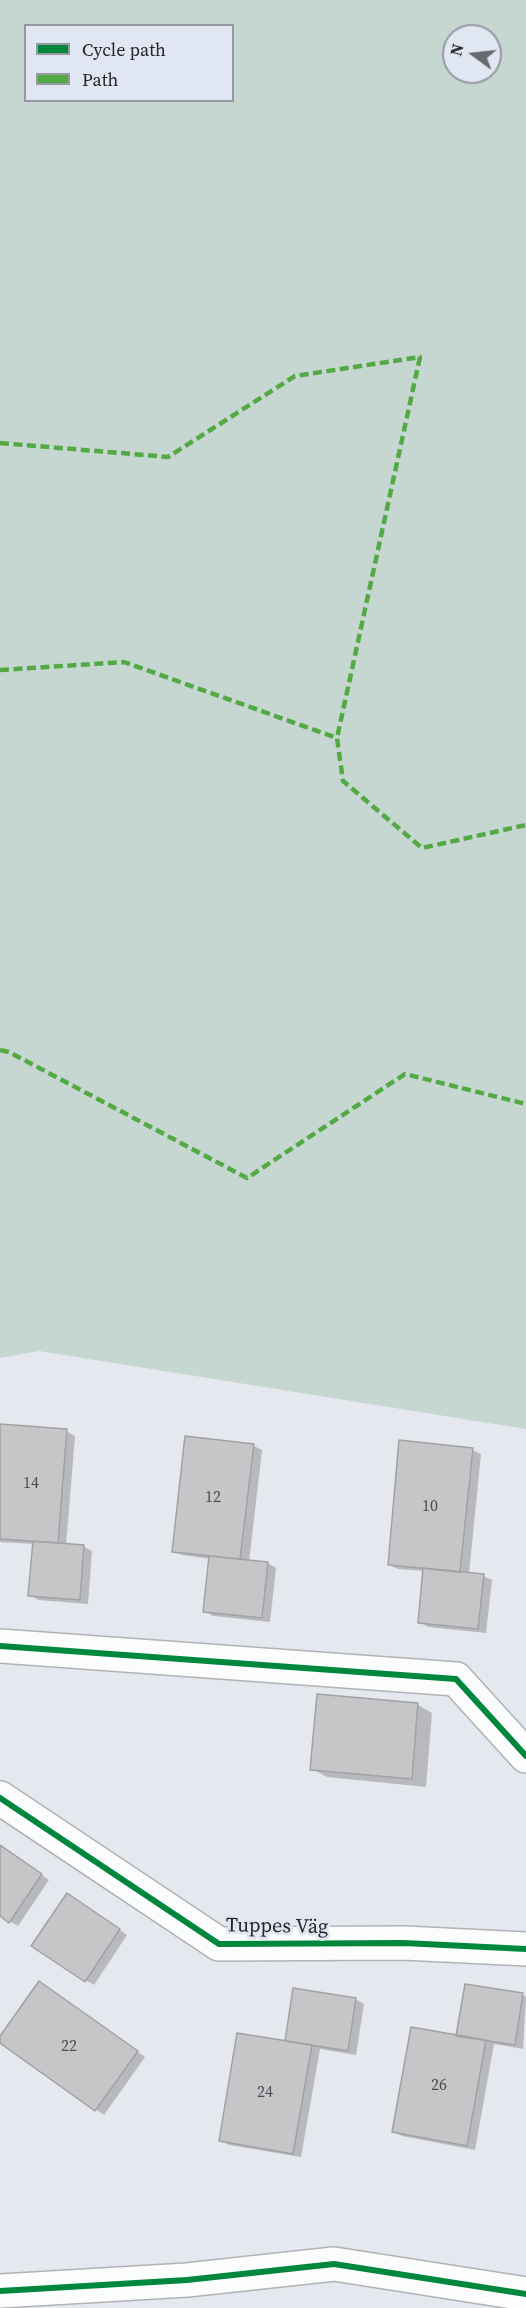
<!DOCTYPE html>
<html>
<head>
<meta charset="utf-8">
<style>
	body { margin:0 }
	#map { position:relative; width:526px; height:2308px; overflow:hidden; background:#e5e8ee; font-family:"Source Serif 4",serif }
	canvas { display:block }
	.legend { position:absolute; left:24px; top:24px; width:210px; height:78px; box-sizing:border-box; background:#e1e7f2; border:2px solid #9599a1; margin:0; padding:8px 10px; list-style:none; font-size:18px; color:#222428 }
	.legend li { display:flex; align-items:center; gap:12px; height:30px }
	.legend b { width:30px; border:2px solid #9599a1 }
	.north { position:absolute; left:442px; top:24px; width:60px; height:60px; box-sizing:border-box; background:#e1e7f2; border:2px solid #9599a1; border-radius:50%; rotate:285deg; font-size:16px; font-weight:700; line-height:24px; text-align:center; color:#222428 }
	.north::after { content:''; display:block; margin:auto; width:21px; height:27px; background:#66696d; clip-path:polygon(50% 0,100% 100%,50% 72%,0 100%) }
</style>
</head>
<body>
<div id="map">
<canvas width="526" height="2308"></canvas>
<ul class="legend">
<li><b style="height:8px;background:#00873e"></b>Cycle path</li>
<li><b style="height:8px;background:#53aa44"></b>Path</li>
</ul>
<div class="north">N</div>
</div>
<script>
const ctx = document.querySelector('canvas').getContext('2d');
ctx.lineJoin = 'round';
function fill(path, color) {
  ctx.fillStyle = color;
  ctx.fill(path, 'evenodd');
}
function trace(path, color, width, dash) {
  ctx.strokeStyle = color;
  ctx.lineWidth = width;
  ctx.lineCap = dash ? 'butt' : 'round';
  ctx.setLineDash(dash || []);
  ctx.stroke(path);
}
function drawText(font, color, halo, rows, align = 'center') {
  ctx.font = font + ' "Source Serif 4",serif';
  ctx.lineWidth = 6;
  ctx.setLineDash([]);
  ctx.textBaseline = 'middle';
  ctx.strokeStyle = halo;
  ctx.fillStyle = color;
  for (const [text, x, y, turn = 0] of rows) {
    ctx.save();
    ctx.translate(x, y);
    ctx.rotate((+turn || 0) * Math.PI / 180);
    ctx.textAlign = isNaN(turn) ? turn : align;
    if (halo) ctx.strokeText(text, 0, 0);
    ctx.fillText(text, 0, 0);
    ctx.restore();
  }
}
const green = new Path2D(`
	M0,0H526V1429L39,1351L0,1358ZM26,26H232V100H26ZM454,36H490V72H454Z`);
const shadow = new Path2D(`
	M0,1426L66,1431L75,1436L66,1545L84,1547L92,1551L88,1604L38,1600L30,1595L34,1544L0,1542Z
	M254,1446L262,1450L249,1562L268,1563L276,1568L270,1622L213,1616L205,1611L211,1559L182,1555L173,1551Z
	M472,1450L481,1454L469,1574L483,1576L492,1580L486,1633L428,1627L420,1622L424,1571L398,1569L389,1565Z
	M418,1705L432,1713L426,1787L327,1777L312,1769Z
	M0,1845L49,1880L18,1926L0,1915Z
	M76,1900L127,1935L94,1985L86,1980Z
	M48,1988L145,2057L104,2115L0,2041Z
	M523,1995L526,1997L523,2049L494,2044L475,2150L402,2136L393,2131Z
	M355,1999L364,2004L356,2055L320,2049L301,2157L229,2145L220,2140L287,2043Z`);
const building = new Path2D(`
	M0,1424L67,1429L58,1543L0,1539Z
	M185,1436L254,1444L240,1559L172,1552Z
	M399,1440L473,1448L460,1572L388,1565Z
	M33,1541L84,1545L80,1600L28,1596Z
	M209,1556L268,1562L262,1618L203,1612Z
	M423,1568L484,1574L478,1629L418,1623Z
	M317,1694L418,1703L412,1779L310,1770Z
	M0,1845L42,1874L9,1923L0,1916Z
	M67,1893L120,1929L85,1982L31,1946Z
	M39,1981L138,2051L95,2111L0,2043V2036Z
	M465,1984L523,1993L515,2045L456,2036Z
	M293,1988L356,1998L348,2051L285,2041Z
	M411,2027L486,2040L467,2146L392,2132Z
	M237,2033L312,2045L293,2154L219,2141Z`);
const street = new Path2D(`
	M0,1646L456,1679L526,1756
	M0,1798L219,1944L404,1943L526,1949
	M0,2291L187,2280L334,2264L526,2294`);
const quiet = new Path2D(`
	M0,443L168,457L295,376L420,357L337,738
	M0,670L124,662L337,738L343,781L422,848L526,825
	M0,1050L9,1052L247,1178L405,1074L526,1104`);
const cycleway = new Path2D(`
	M0,1646L456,1679L526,1756
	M0,1798L219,1944L404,1943L526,1949
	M0,2291L187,2280L334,2264L526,2294`);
const numberNames = [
	["14",31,1484],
	["12",213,1498],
	["10",430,1507],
	["22",69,2047],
	["26",439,2086],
	["24",265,2093]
];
const streetNames = [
	["Tuppes Väg",277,1927,1]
];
fill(green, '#c6d6d1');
fill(shadow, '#0003');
fill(building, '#c6c5c7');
trace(building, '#a1a1a3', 1.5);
trace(street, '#b0b2b6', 36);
trace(street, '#fbfcfc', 33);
trace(quiet, '#53aa44', 4.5, [9, 4.5]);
trace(cycleway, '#00873e', 6);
drawText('16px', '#4b4c50', null, numberNames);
drawText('20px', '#222428', '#e1e7f2', streetNames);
</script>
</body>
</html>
